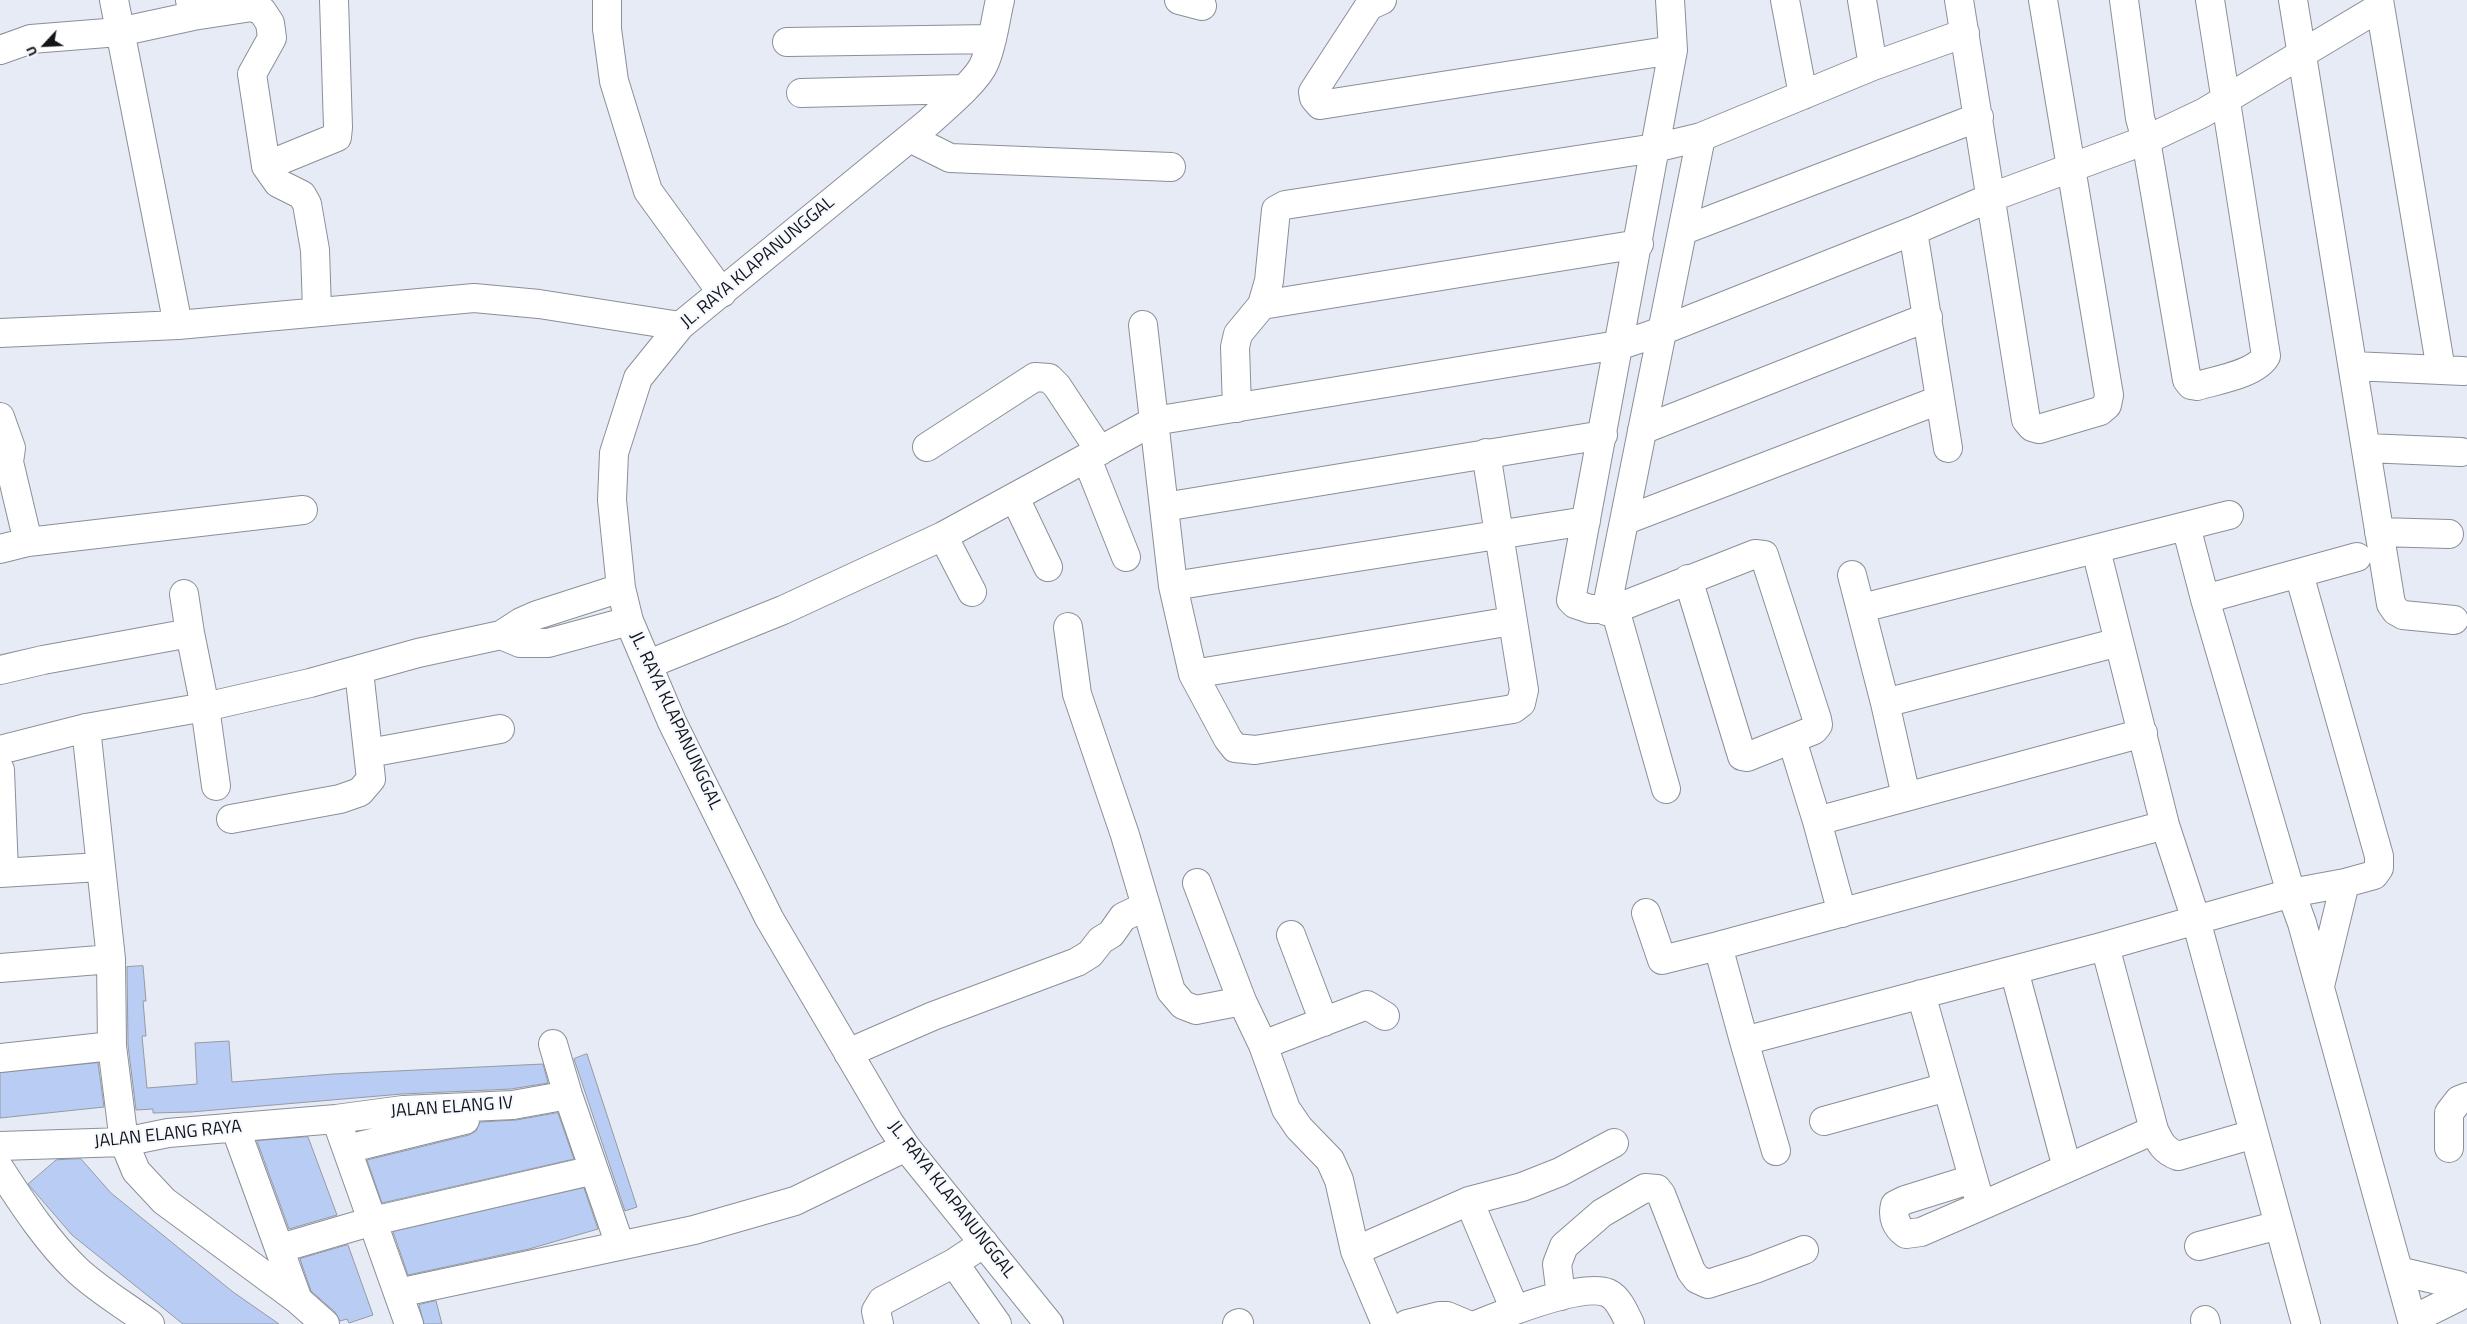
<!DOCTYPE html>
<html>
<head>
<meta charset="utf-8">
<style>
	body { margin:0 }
	#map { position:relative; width:2467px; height:1324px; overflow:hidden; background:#e7ebf5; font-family:"Titillium Web",sans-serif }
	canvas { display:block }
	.north { position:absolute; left:20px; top:20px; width:50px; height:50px; -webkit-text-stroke:4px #f6f9ff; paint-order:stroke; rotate:245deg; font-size:14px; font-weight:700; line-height:20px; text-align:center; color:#131518 }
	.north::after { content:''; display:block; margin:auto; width:18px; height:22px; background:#131518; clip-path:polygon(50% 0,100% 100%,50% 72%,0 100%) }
</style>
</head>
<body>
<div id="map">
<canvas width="2467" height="1324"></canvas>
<div class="north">U</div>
</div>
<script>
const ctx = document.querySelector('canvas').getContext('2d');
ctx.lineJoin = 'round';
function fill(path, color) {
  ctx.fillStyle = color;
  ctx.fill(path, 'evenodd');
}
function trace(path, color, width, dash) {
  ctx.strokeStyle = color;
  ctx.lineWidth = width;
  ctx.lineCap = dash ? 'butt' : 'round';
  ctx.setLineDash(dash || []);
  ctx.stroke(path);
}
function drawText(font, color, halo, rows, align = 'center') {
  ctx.font = font + ' "Titillium Web",sans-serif';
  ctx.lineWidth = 4.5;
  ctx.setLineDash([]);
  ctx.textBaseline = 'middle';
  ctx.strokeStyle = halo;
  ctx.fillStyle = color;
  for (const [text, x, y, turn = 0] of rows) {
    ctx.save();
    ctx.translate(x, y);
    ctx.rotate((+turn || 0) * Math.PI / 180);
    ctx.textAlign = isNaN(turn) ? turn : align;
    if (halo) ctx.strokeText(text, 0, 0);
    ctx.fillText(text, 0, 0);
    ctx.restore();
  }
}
const building = new Path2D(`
	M143,966L146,1001H143L146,1036H142L147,1088L197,1084L195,1043L229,1041L232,1082L333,1074L543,1064L548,1083L511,1089L402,1094L191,1112L153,1113V1109L136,1110L128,1045L127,967Z
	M587,1054L637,1207L625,1211L574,1059Z
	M98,1063L104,1107L0,1118V1073Z
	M558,1113L574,1159L382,1203L367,1160L469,1135L476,1131L480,1122L516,1120Z
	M308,1137L337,1215L289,1229L257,1141Z
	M81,1159L111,1193L233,1292L279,1324H183L72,1235L28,1184L56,1160Z
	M584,1188L598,1229L529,1249L408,1275L393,1232Z
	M348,1245L373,1315L349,1323L347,1319L340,1321L335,1312L311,1291L300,1259Z
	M436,1301L442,1324H424L419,1305Z`);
const minor = new Path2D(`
	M114,0L178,325
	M607,0V29L614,81L648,191L722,293
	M1000,0C995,21 993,44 984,64C977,81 943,109 929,122L680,326L638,378L614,453L612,500L621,588L629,621L672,722L769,918L889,1122L906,1147L1049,1324
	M1179,0L1202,6
	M1382,0L1369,6L1313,92L1314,98L1320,105L1673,50
	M1670,0L1673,50L1571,600L1575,604L1590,609H1615L1755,554L1764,555L1817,719L1818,725L1814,730L1747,757L1742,756L1688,579
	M1785,0L1803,95
	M1862,0L1873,66
	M1959,0L2026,420L2032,427L2039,429L2100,411L2107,405L2109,395L2043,0
	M2124,0L2140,118L2146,140L2187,380L2191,385L2197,386C2217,380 2256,374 2266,356L2210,0
	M2293,0L2391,604L2396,611L2403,615L2454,620
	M2379,0L2441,370
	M193,16L252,7L262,11L270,23L272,38L252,74L266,166L278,183L302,195L307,204L315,250L317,310
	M787,42L992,39
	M0,50L31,39L119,32L193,16L190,0
	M801,93L964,89
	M910,138L950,158L1171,167
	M266,166L337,137L338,127L334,0
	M1684,230L1979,117
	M1913,231L1948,448
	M1262,305L1639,244
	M1143,325L1173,586L1193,674L1228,739L1235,748L1255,750L1513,709L1521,703L1524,690L1486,453
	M0,333L178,325L474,298L539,304L680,326
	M2353,366L2463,371
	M1237,408L1235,347L1238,334L1262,305L1269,281L1276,210L1285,205L1655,148L1701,137L1873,66L1965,33
	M0,417L11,448L9,462L28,542
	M1642,430L1928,317
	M927,447L1035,377L1049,378L1057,386L1100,451
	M2366,448L2461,452
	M1087,459L1126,557
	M1015,498L1048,567
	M1164,507L1603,435
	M1626,520L1939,400
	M2186,526L2205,599L2291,893L2302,923L2413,1324
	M2379,532L2449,534
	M943,536L972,592
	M0,549L28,542L303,510
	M2096,550L2165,825L2196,920L2306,1324
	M2299,574L2379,856V868L2374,875L2345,883
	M1852,575L1885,703L1906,796
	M1173,586L1586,521
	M184,594L190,633L205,707L216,786
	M2205,599L2357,557
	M1862,608L2229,515
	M1615,609L1666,789
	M1606,611L1701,137
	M1068,627L1077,694L1125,835L1146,906
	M501,635L520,643H548L629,621
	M649,664L783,610L943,536L1154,421L1624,344L1651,335L1913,231L1992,197L2146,140L2203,113L2380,7
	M0,670L43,660L190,633
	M1193,674L1512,621
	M1885,703L2119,642
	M86,728L111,959L112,1046L124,1142L136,1171L164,1201L298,1300L325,1324
	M0,750L86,728L205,707L310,683L418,653L501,635L521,622L537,615L621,588
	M369,753L500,729
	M1796,753L1817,821
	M0,770L4,872
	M231,819L340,799L360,792L371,779L359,671
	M0,873L100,867
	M1197,883L1242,1001L1263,1045L1286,1109L1299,1128L1330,1160L1339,1180L1355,1251L1386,1324
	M1646,913L1662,960L1718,946
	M1842,913L1817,821L2143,733
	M1291,935L1324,1022
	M2105,946L1744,1041L1718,946L2165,825
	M0,968L111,959
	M2014,970L2067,1168
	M1921,994L1981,1206L2154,1130
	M1744,1041L1776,1151
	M553,1044L568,1095L620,1245
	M1263,1045L1367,1005L1385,1016
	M848,1053L933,1016L1077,962L1090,954L1101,940L1111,934L1123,917L1146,906L1171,991L1183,1005L1196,1010L1242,1001
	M0,1058L112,1046
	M336,1119L409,1324
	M1824,1121L1947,1087
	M235,1127L298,1300
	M2254,1134L2178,1156C2164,1151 2160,1143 2154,1130L2105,946L2291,893L2345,883L2320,986
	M0,1146L124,1142L168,1133L336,1119L403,1110L513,1105L568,1095
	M2449,1148V1113L2459,1100L2467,1097
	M347,1149L465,1120
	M0,1169C23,1204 46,1240 76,1269C98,1290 126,1306 150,1324
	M1972,1179L1905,1200L1895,1205C1892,1217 1896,1227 1906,1234L1921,1232L1981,1206
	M1469,1201L1515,1310
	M2199,1246L2279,1225
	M281,1248L373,1221L594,1170
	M1355,1251L1469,1201L1522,1187L1560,1172L1614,1143
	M954,1263L997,1324
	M2399,1271L2458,1285L2460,1292L2458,1297L2412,1320
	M398,1293L694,1230L795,1201L906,1147
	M1561,1296L1557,1264L1564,1246L1602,1213L1645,1188L1657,1189L1661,1194L1691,1271L1697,1279L1708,1284L1755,1269L1804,1250
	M2205,1320L2206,1324
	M879,1324L876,1311L882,1301L954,1263L984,1243
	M1237,1324L1239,1323
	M1407,1324L1439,1316H1447L1466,1324
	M1478,1324C1504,1314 1583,1282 1608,1293C1619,1298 1625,1314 1630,1324`);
const streetNames = [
	["JL. RAYA KLAPANUNGGAL",758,263,-40],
	["JL. RAYA KLAPANUNGGAL",675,721,65],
	["JALAN ELANG IV",452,1108,-4],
	["JALAN ELANG RAYA",168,1135,-6],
	["JL. RAYA KLAPANUNGGAL",951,1200,52]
];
fill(building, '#b9ccf3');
trace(building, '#959aa2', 1);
trace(minor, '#8b8f98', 30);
trace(minor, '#fff', 28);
drawText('18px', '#131518', '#f6f9ff', streetNames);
</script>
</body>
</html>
